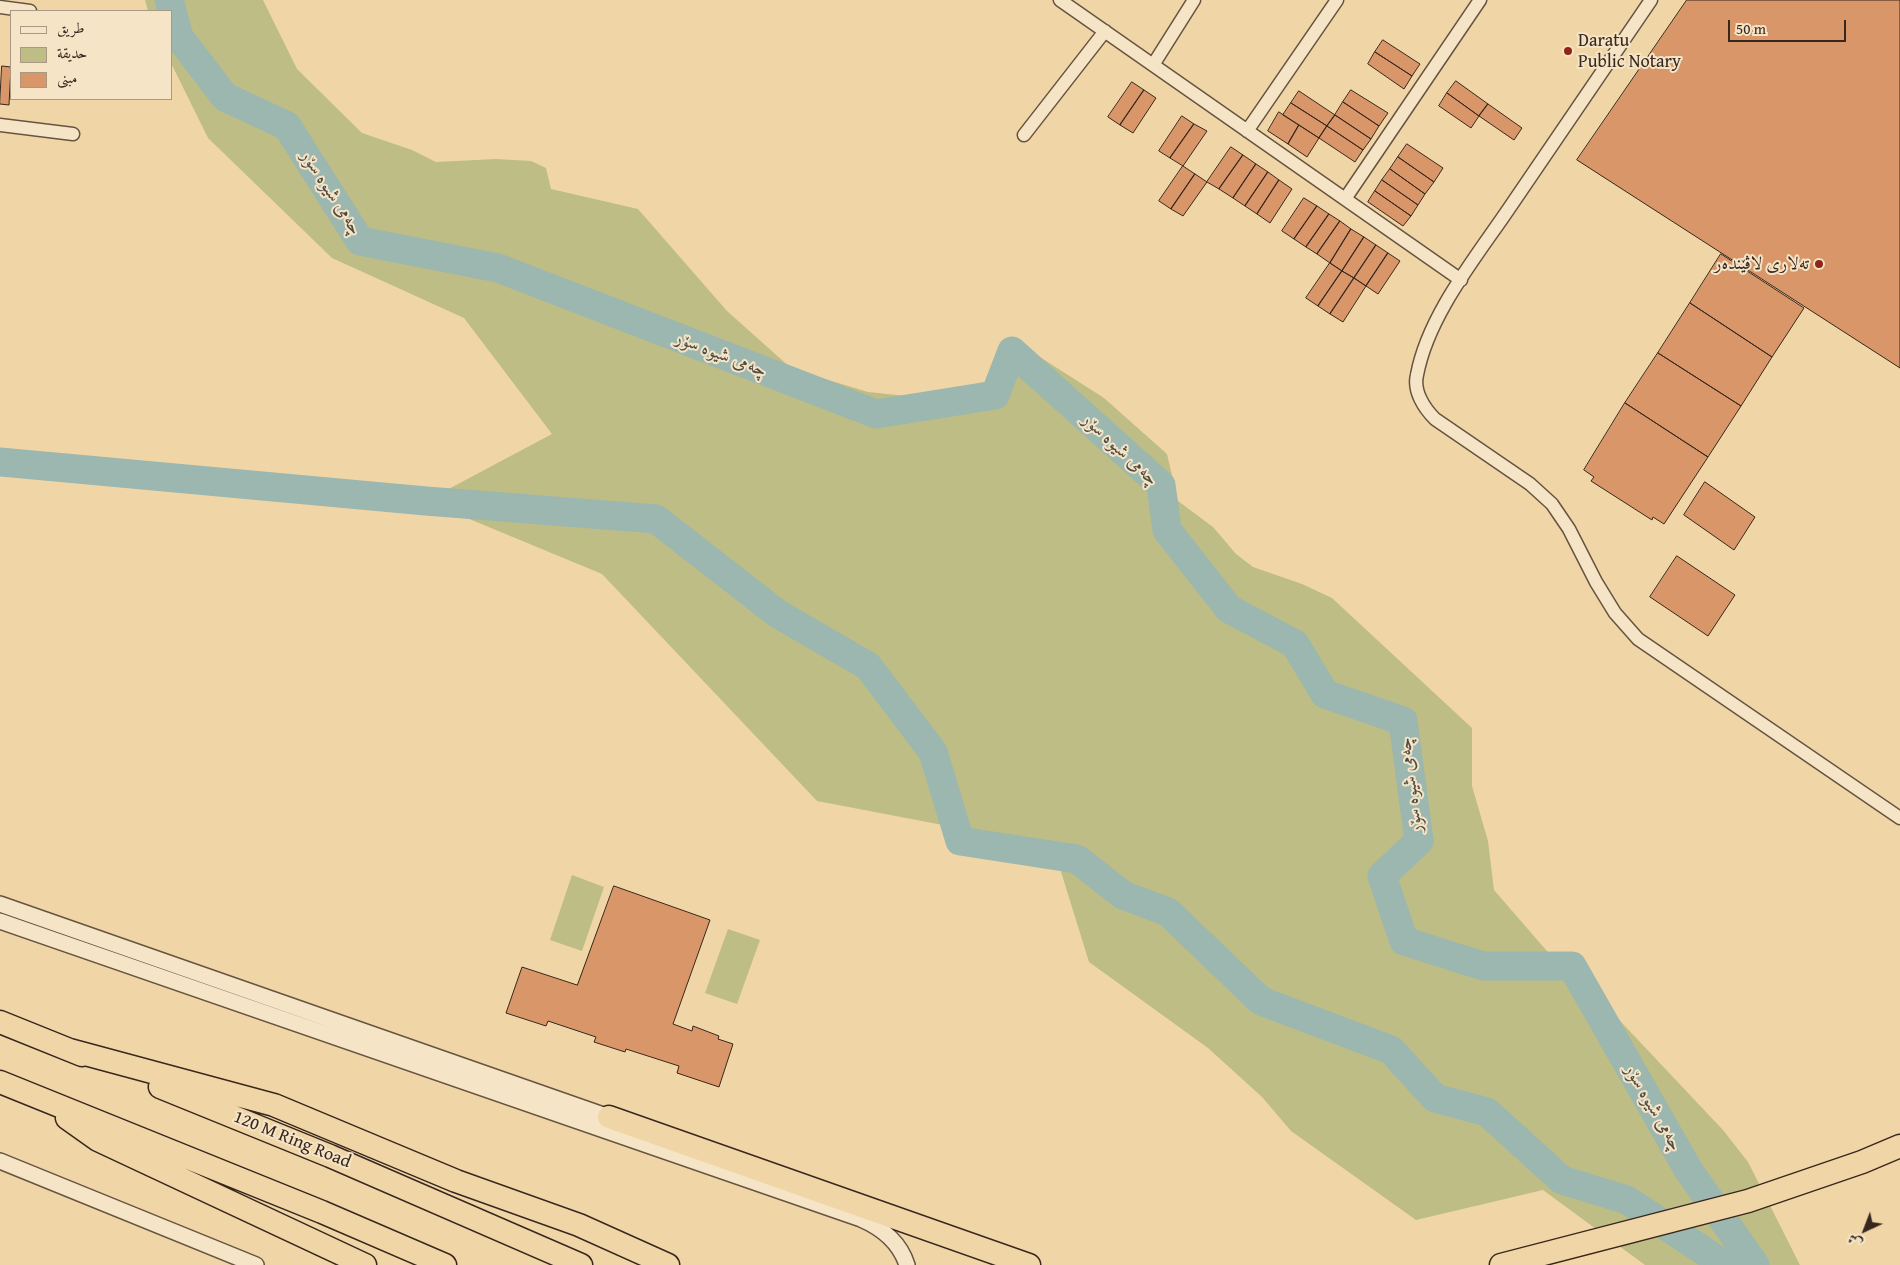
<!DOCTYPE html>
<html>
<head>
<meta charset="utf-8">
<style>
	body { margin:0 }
	#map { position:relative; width:1900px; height:1265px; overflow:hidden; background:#f0d6a7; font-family:"Gentium Book Plus",Amiri,serif }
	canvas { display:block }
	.legend { position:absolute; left:10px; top:10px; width:162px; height:90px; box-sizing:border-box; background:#f5e4c6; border:1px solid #a99883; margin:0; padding:6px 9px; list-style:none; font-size:15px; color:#38271e }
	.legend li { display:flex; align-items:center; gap:10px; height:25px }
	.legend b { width:25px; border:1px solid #a99883 }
	.north { position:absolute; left:1840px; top:1205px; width:50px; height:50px; -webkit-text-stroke:4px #f5e4c6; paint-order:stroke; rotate:223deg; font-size:14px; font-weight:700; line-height:20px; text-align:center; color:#38271e }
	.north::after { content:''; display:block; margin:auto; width:18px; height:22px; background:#38271e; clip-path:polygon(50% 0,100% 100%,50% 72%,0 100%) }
	.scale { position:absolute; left:1728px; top:20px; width:118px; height:22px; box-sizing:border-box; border:2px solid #38271e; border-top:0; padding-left:6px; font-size:15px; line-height:18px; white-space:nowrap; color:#38271e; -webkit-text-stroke:4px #f5e4c6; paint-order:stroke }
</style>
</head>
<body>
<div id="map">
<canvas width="1900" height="1265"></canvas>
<ul class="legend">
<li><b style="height:6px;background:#f5e4c6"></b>طريق</li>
<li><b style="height:14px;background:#bdbd85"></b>حديقة</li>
<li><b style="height:14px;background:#d99669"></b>مبنى</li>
</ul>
<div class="north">ش</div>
<div class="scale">50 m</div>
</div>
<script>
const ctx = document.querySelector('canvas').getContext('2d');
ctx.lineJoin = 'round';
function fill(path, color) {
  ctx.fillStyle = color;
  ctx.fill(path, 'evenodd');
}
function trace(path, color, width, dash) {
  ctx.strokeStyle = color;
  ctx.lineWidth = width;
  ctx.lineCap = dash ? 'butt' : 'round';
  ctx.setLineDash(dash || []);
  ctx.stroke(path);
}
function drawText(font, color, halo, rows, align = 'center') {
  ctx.font = font + ' "Gentium Book Plus",Amiri,serif';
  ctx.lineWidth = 4;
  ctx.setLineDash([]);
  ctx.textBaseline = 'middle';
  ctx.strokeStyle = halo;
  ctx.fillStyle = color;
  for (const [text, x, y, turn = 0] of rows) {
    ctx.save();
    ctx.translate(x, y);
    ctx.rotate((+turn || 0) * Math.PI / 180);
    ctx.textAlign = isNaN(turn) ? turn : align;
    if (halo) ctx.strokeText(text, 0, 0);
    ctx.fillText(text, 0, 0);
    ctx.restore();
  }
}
const green = new Path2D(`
	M145,0H263L297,69L362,133L412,150L436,162L496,159L531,161L546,168L551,189L638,209L727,311L792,369L868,392L965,402L1032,352L1104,398L1167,454L1178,501L1213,527L1236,554L1253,567L1302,584L1332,598L1472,728V786L1488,841L1494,890L1546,950L1606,1006L1723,1130L1748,1162L1800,1265H1645L1543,1190L1416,1220L1291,1131L1262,1097L1208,1048L1089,962L1053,846L817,801L602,574L426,501L552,434L464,318L332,258L208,138L171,63V11H148Z
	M572,875L604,887L582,951L550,940Z
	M728,929L760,940L737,1004L705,993Z`);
const river = new Path2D(`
	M169,0L179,37L225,97L287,126L360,241L498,268L876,414L995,395L1012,351L1161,485L1167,530L1229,609L1295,644L1325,694L1403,721L1419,841L1382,876L1404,941L1483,966H1572L1689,1171L1755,1265
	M0,462L426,501L656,519L778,614L868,666L933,752L960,841L1077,859L1123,895L1168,912L1261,1001L1391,1050L1435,1098L1487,1112L1562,1180L1627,1200L1725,1265`);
const building = new Path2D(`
	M1687,0H1900V368L1577,160Z
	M1383,40L1420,64L1412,76L1375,52Z
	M1375,52L1412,76L1404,89L1368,64Z
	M2,66L11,67L9,105L0,104Z
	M1456,81L1488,104L1479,116L1447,93Z
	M1132,82L1144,90L1120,125L1108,117Z
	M1144,90L1156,98L1133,133L1120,125Z
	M1351,90L1388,113L1379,126L1343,102Z
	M1299,91L1335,115L1327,126L1291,103Z
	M1447,93L1479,116L1471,128L1439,106Z
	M1343,102L1379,126L1371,139L1335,115Z
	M1291,103L1327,126L1319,138L1283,115Z
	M1488,104L1522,128L1514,140L1479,116Z
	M1279,112L1299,125L1288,144L1268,131Z
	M1335,115L1371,139L1363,150L1327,126Z
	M1182,116L1194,124L1170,158L1159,151Z
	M1194,124L1207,131L1183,166L1170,158Z
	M1299,125L1319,138L1307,157L1288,144Z
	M1327,126L1363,150L1355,162L1319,138Z
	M1407,144L1443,168L1434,182L1398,157Z
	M1231,147L1243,155L1219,189L1207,182Z
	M1243,155L1256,164L1233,198L1219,189Z
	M1398,157L1434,182L1425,194L1390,169Z
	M1256,164L1268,172L1245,206L1233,198Z
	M1183,166L1195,174L1171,209L1159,201Z
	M1390,169L1425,194L1418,205L1382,180Z
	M1268,172L1279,180L1257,214L1245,206Z
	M1195,174L1207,182L1183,216L1171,209Z
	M1279,180L1292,189L1270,223L1257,214Z
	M1382,180L1418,205L1411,216L1375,191Z
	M1375,191L1411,216L1403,226L1368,202Z
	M1304,198L1317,206L1294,239L1282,231Z
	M1317,206L1329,214L1306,247L1294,239Z
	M1329,214L1340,221L1317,254L1306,247Z
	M1340,221L1351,229L1330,263L1317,254Z
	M1351,229L1364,237L1342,271L1330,263Z
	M1364,237L1376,245L1354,278L1342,271Z
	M1376,245L1388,253L1366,286L1354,278Z
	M1388,253L1400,261L1378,294L1366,286Z
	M1721,254L1804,308L1772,357L1690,303Z
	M1330,263L1342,271L1318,306L1306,298Z
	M1342,271L1354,278L1330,314L1318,306Z
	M1354,278L1366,286L1343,322L1330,314Z
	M1690,303L1772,357L1741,406L1658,353Z
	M1658,353L1741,406L1708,457L1625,403Z
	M1625,403L1708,457L1664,524L1653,517L1652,520L1591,481L1594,477L1584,470Z
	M1705,482L1755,517L1734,550L1684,515Z
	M1677,556L1735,595L1708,636L1650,597Z
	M614,886L710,920L673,1024L692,1031L693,1026L719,1036L718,1039L733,1044L719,1087L677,1073L679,1066L626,1049L625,1052L594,1042L596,1037L548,1021L546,1026L506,1013L522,967L577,985Z`);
const minor = new Path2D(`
	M1060,0L1461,280
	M1651,0C1604,69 1557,138 1510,207C1477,256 1428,315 1417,375C1413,391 1424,408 1435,419L1530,484L1552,504L1569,529L1596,582L1615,613L1638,639L1900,818
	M0,7L30,11
	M1153,65L1194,0
	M0,125L73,134
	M1247,131L1337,0
	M1024,135L1105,31
	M1345,199L1480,0`);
const tertiary = new Path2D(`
	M0,904L609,1117
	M0,921L861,1219C882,1228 900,1243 907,1265
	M0,1161L256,1265`);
const motorway = new Path2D(`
	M0,1022L82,1055
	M70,1050L274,1105L456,1181L579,1225L668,1265
	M0,1082L322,1212L445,1265
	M160,1087L330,1156L581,1265
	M609,1117L1029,1265
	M67,1118L98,1140L365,1265
	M1501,1265L1748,1201L1862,1162L1900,1146`);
const markers = [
	[1568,51,5,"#8f2418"],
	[1819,264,5,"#8f2418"]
];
const poiNames = [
	["Daratu",1578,41],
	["Public Notary",1578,62],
	["تەلاری لاڤێندەر",1809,264,"right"]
];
const streetNames = [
	["120 M Ring Road",292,1140,22]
];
const waterNames = [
	["چەمی شیوە سۆر",331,193,57],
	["چەمی شیوە سۆر",721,355,21],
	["چەمی شیوە سۆر",1120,450,43],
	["چەمی شیوە سۆر",1411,785,-97],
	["چەمی شیوە سۆر",1653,1108,60]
];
fill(green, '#bdbd85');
trace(river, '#9bb7af', 29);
fill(building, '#d99669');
trace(building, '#38271e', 1);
trace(minor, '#665340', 15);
trace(tertiary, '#665340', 18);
trace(motorway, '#38271e', 25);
trace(minor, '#f5e4c6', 12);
trace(tertiary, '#f5e4c6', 15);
trace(motorway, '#f0d6a7', 22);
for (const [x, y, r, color] of markers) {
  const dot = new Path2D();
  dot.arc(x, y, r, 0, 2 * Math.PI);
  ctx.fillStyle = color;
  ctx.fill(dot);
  trace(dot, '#f5e4c6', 2);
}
drawText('18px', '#38271e', '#f5e4c6', poiNames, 'left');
drawText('18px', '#38271e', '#f5e4c6', streetNames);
drawText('italic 19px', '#514b42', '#f5e4c6', waterNames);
</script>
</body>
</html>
